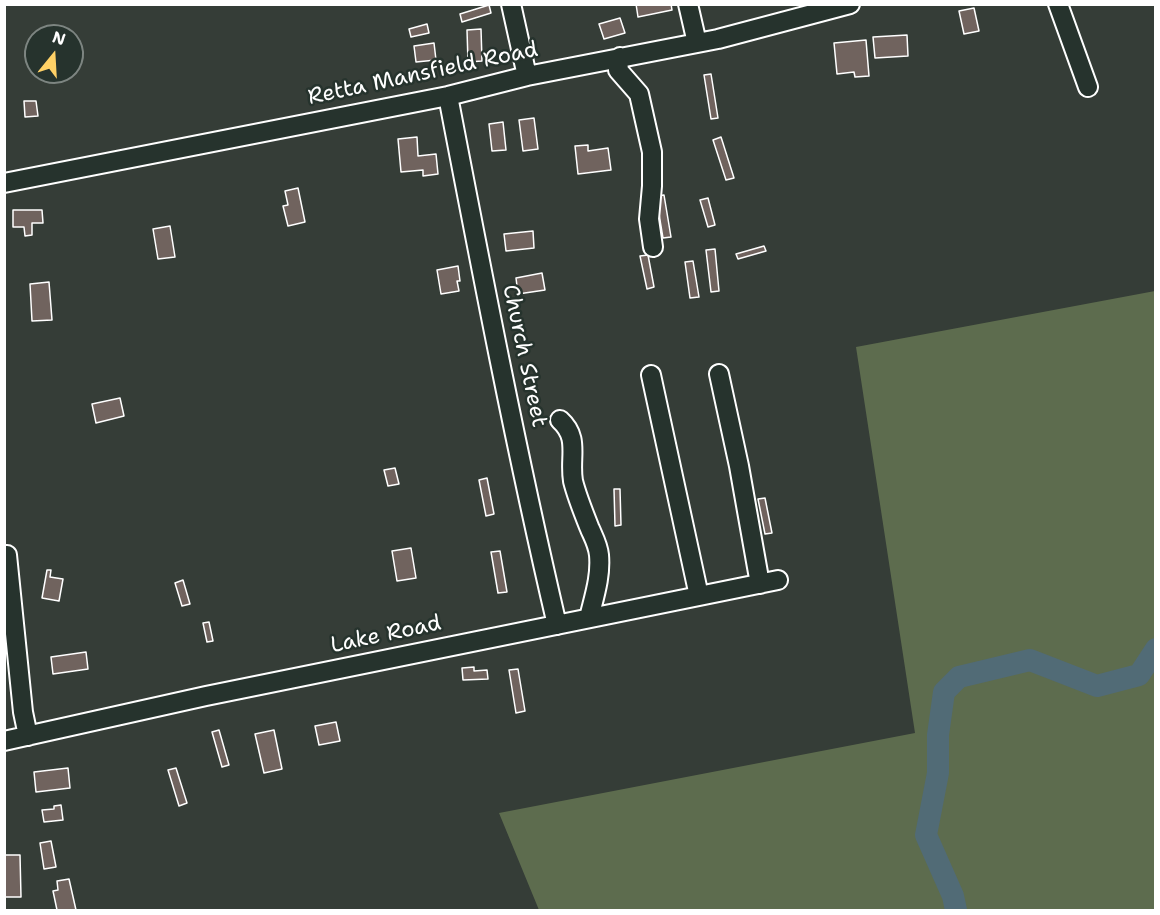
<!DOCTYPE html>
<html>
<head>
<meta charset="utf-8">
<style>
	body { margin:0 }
	#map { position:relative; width:1160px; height:915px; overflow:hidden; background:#353d37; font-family:"Shantell Sans",sans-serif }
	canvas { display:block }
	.frame { position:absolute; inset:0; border:6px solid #fff; pointer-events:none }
	.north { position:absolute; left:24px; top:24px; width:60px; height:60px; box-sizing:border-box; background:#26332d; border:2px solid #7d8581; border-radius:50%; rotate:18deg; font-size:16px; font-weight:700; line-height:24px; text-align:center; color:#fff }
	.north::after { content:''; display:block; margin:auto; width:21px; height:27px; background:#ffd166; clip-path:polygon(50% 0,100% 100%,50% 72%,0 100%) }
</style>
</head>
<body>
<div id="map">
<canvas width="1160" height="915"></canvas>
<div class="frame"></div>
<div class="north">N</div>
</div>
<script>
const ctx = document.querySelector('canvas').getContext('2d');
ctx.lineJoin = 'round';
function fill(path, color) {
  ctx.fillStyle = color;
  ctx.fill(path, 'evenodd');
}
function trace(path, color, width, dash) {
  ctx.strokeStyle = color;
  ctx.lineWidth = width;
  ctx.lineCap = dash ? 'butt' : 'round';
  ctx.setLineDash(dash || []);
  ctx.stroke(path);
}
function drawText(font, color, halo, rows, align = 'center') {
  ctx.font = font + ' "Shantell Sans",sans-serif';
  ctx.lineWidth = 5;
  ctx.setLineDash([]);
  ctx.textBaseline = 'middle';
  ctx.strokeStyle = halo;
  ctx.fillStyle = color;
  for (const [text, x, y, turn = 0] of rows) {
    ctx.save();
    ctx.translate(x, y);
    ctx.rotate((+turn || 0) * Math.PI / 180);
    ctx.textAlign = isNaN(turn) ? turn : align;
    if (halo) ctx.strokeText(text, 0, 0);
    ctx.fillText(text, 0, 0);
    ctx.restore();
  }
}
const green = new Path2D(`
	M1155,291V910H539L499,813L915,733L856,347Z`);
const river = new Path2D(`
	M956,910L953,896L926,835L938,773V735L944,692L959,677L1030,660L1097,686L1139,675L1156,649`);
const building = new Path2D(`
	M636,4H671L672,10L638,17Z
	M489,5L491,13L462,22L460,14Z
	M974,8L979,31L964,34L959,11Z
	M620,18L625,33L604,39L599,24Z
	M427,24L429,33L411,37L409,29Z
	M481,29L482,61L468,62L467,30Z
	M907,35L908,56L875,58L873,37Z
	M866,40L869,76L855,77L854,72L837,74L834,43Z
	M434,43L436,60L416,62L414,46Z
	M711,74L718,118L711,119L704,75Z
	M24,101H36L38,116L25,117Z
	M534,118L538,149L523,151L519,120Z
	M503,122L506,150L492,151L489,124Z
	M417,137L418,156L436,154L438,174L423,176V170L401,172L398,139Z
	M721,137L734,178L726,180L713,140Z
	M588,145V151L608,148L611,170L578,174L575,146Z
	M298,188L305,222L288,226L283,206L288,205L285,191Z
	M664,195L671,237L663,238L656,196Z
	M708,198L715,225L708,227L700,200Z
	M13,210H42L43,223H32V235L25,236L24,227H13Z
	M170,226L175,257L158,259L153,229Z
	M533,231L534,248L506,251L504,234Z
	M764,246L766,251L738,259L736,254Z
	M715,249L719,291L711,292L706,250Z
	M648,255L654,287L647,289L640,256Z
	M693,261L699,297L690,298L685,262Z
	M458,266L460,281H457L459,291L441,294L437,270Z
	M542,273L545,290L518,294L516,278Z
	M49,282L52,320L32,321L30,284Z
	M120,398L124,416L96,423L92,404Z
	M395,468L399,484L388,486L384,470Z
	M487,478L494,514L486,516L479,480Z
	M614,489H620L621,525L615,526Z
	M765,498L772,533L765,534L758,499Z
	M411,548L416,578L397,581L392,551Z
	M500,551L507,592L498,593L491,552Z
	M47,570H51L50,577L63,579L59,601L42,598Z
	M183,580L190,604L182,606L175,583Z
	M209,622L213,641L207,642L203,623Z
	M86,652L88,669L53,674L51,657Z
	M474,667V671L487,670L488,679L463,680L462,668Z
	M518,669L525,711L516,713L509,670Z
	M336,722L340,741L319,745L315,726Z
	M219,730L229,765L222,767L212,732Z
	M274,730L282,769L264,773L255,734Z
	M68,768L70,788L36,792L34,772Z
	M176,768L187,803L179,806L168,770Z
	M61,805L63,820L44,822L42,810L54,809V806Z
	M51,841L56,867L44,869L40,843Z
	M5,855H20L21,897H5Z
	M69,879L76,910H57L53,891L58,890L57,881Z`);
const minor = new Path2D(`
	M511,4L527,76
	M688,4L697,43
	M1058,4L1088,87
	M620,57L618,70L639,94L652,152V186L649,219L653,247
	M448,96C482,273 516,450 557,625
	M4,183L448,96L527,76L718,39L850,4
	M719,374L739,466L760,584
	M651,375L699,596
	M560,420C580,438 569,457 573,481C577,497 584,514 590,529C594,538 598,545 599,555C601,577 594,597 589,618
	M7,555L23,712L28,736
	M4,741L206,696L778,580`);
const streetNames = [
	["Retta Mansfield Road",423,74,-12],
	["Church Street",524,356,78],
	["Lake Road",386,635,-12]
];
fill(green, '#5d6c4e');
trace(river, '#516b76', 22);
fill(building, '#70635e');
trace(building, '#fff', 1.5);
trace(minor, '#fff', 22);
trace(minor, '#26332d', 18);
drawText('22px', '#fff', '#26332d', streetNames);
</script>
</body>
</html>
